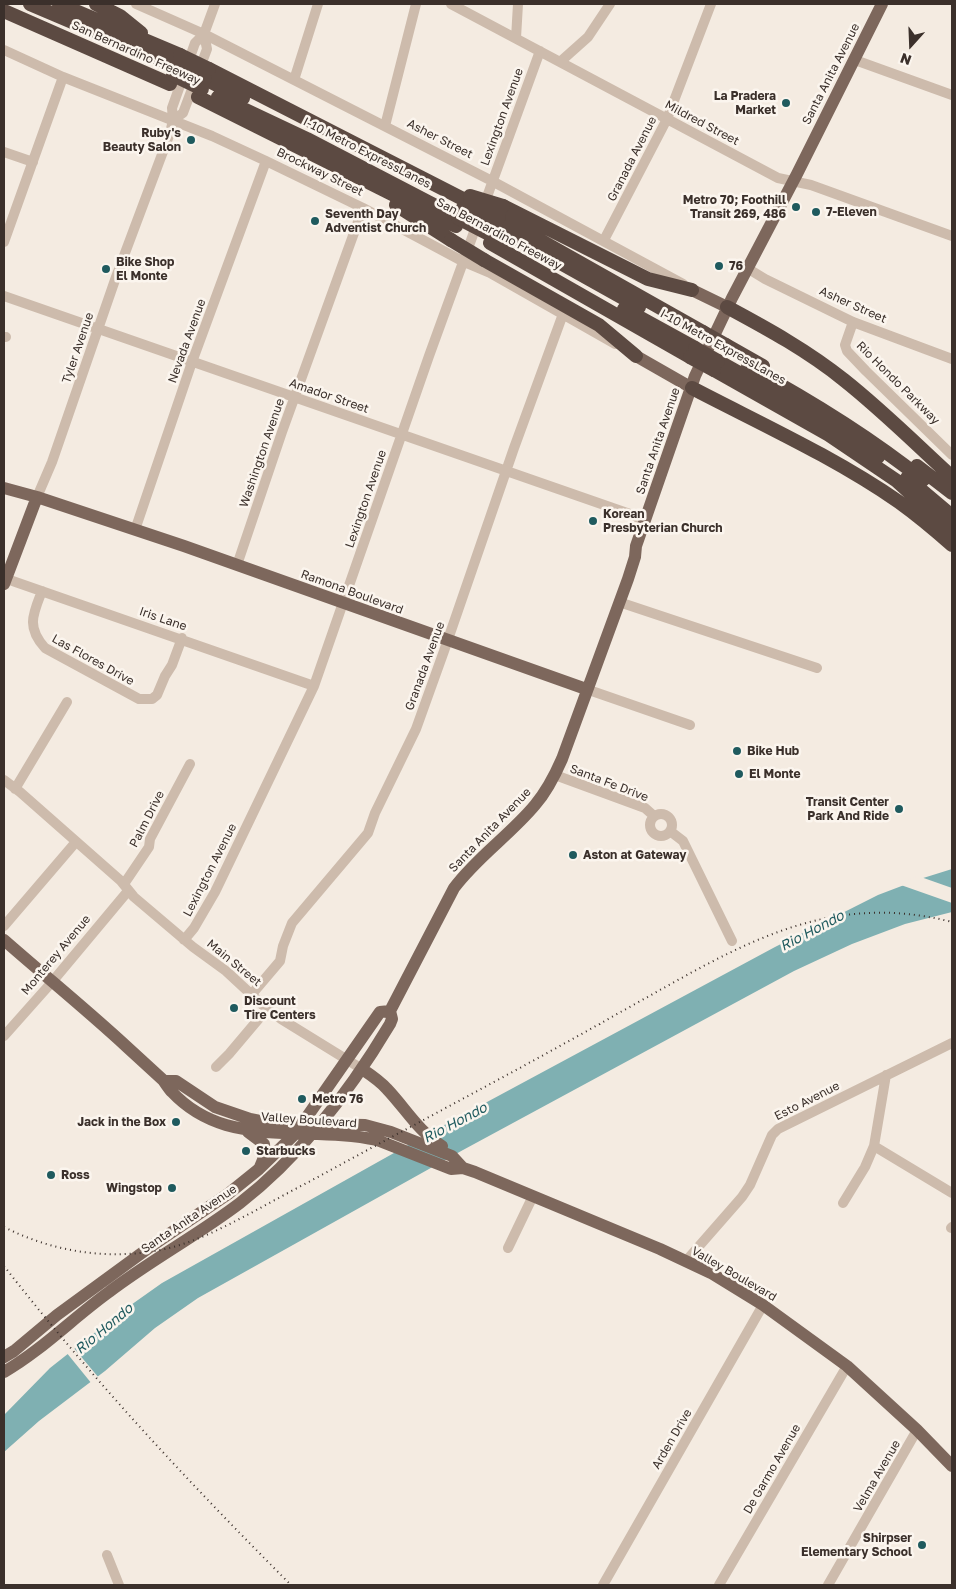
<!DOCTYPE html>
<html>
<head>
<meta charset="utf-8">
<style>
	body { margin:0 }
	#map { position:relative; width:956px; height:1589px; overflow:hidden; background:#f4ebe1; font-family:"Golos Text",sans-serif }
	canvas { display:block }
	.frame { position:absolute; inset:0; border:5px solid #3b302b; pointer-events:none }
	.north { position:absolute; left:886px; top:20px; width:50px; height:50px; -webkit-text-stroke:4px #fbf5ee; paint-order:stroke; rotate:200deg; font-size:14px; font-weight:700; line-height:20px; text-align:center; color:#3b302b }
	.north::after { content:''; display:block; margin:auto; width:18px; height:22px; background:#3b302b; clip-path:polygon(50% 0,100% 100%,50% 72%,0 100%) }
</style>
</head>
<body>
<div id="map">
<canvas width="956" height="1589"></canvas>
<div class="frame"></div>
<div class="north">N</div>
</div>
<script>
const ctx = document.querySelector('canvas').getContext('2d');
ctx.lineJoin = 'round';
function fill(path, color) {
  ctx.fillStyle = color;
  ctx.fill(path, 'evenodd');
}
function trace(path, color, width, dash) {
  ctx.strokeStyle = color;
  ctx.lineWidth = width;
  ctx.lineCap = dash ? 'butt' : 'round';
  ctx.setLineDash(dash || []);
  ctx.stroke(path);
}
function drawText(font, color, halo, rows, align = 'center') {
  ctx.font = font + ' "Golos Text",sans-serif';
  ctx.lineWidth = 5;
  ctx.setLineDash([]);
  ctx.textBaseline = 'middle';
  ctx.strokeStyle = halo;
  ctx.fillStyle = color;
  for (const [text, x, y, turn = 0] of rows) {
    ctx.save();
    ctx.translate(x, y);
    ctx.rotate((+turn || 0) * Math.PI / 180);
    ctx.textAlign = isNaN(turn) ? turn : align;
    if (halo) ctx.strokeText(text, 0, 0);
    ctx.fillText(text, 0, 0);
    ctx.restore();
  }
}
const water = new Path2D(`
	M952,869V912L905,924L852,944L794,971L463,1150L198,1298L155,1328L105,1371L39,1421L4,1452V1415L50,1368L121,1312L162,1283L435,1130L775,947L878,895L920,879Z`);
const pier = new Path2D(`
	M918,876L952,888V903L898,884Z
	M73,1347L99,1378L92,1384L66,1352Z`);
const minor = new Path2D(`
	M136,4L204,34L492,181L683,284
	M451,4L778,178L811,185L952,236
	M516,38L518,4
	M4,50L63,77L212,136L266,161L363,208L464,262L490,273L615,344
	M855,60L952,95
	M560,62L588,37L610,4
	M294,80L318,4
	M173,120L183,113L207,49L204,34
	M385,126L416,4
	M4,152L33,162
	M484,205L540,51
	M604,240L667,119L711,4
	M4,242L63,77
	M747,268L765,279L853,322L952,359
	M4,296L630,514L645,521
	M853,322L845,345L847,351L866,371L952,455
	M4,337H6
	M37,497L52,462L116,277L170,133L173,120L172,108L195,43L204,34L215,4
	M135,530L192,362L266,161
	M237,565L282,432L363,208
	M4,578L314,686
	M42,591C33,614 26,627 45,648L139,699H152L157,695L165,676L172,665L182,638
	M619,602L817,668
	M586,689L690,725
	M555,775L645,808L654,816
	M4,780L20,792L121,881L134,897L193,947L226,971L267,1009L281,1019L362,1069
	M15,789L67,702
	M650 825a11 11 0 1 1 22 0a11 11 0 1 1-22 0Z
	M670,831L683,841L732,941
	M124,884L149,847L150,839L190,764
	M4,926L75,843
	M184,940L194,928L215,892L314,686L429,356L478,221
	M252,994L280,961L283,946L292,923L368,833L375,813L416,729L444,651L514,448L563,314
	M4,1036L52,982L128,891
	M216,1067L229,1054L267,1009
	M874,1146L952,1193
	M843,1203L865,1167L874,1146L886,1075
	M951,1228L952,1227
	M508,1248L533,1196
	M686,1261L742,1197L750,1185L772,1135L778,1129L952,1043
	M107,1555L119,1585
	M603,1585L763,1305
	M719,1585L847,1366
	M828,1585L917,1430`);
const major = new Path2D(`
	M692,290L727,307
	M636,356L692,388
	M4,488L37,497L184,546L586,689
	M4,584L37,497
	M4,940C45,976 87,1010 127,1047C139,1058 151,1069 163,1080C166,1084 169,1089 172,1092C187,1108 206,1119 226,1125C275,1139 328,1129 377,1140L451,1169L463,1168L475,1172L660,1249L711,1273L763,1305L847,1366L917,1430L952,1466
	M362,1069C371,1075 380,1081 387,1089C406,1109 418,1131 442,1146
	M164,1081H176L215,1107L250,1119L270,1123L365,1125L391,1132L452,1156L463,1168
	M248,1132L264,1144L265,1155L260,1167
	M4,1357L14,1351L57,1315L150,1247L228,1194L259,1169L295,1134L380,1012L390,1011
	M4,1372C42,1350 73,1318 109,1292C151,1260 198,1235 240,1203C302,1155 350,1091 390,1024L392,1019L390,1011L454,888C477,857 510,835 535,805C547,791 555,775 562,759L628,579L635,557L636,546L695,376L732,298L797,174L882,4`);
const highway = new Path2D(`
	M30,4L176,66
	M59,4L180,55
	M96,4L120,16L141,33
	M4,11L170,84
	M209,69L465,200
	M205,79L243,98
	M198,97L456,226
	M218,97L307,139L451,214
	M396,205L451,240
	M503,206L648,279L692,290
	M499,217L703,332
	M496,227L639,307
	M490,243L690,357
	M484,260L599,325L636,356
	M727,307C768,329 808,351 844,380C882,410 917,445 952,477
	M624,309L695,348
	M726,345L763,366
	M718,361L809,412L878,457
	M748,367C809,400 868,436 923,480
	M714,370L829,435L897,481L952,531
	M692,388C761,424 834,457 899,502C917,515 935,530 952,545
	M917,466L952,493
	M907,478L952,516`);
const rail = new Path2D(`
	M4,1227C53,1252 110,1261 165,1249C196,1242 224,1227 251,1213C280,1197 309,1182 338,1166C434,1114 531,1063 626,1009C733,950 823,889 952,922
	M4,1266C92,1379 190,1484 291,1585`);
const highwayBridge = new Path2D(`
	M180,55L209,69
	M176,66L205,79
	M173,75L202,89
	M470,196L503,206
	M470,203L499,217
	M462,209L496,227
	M458,218L487,233
	M451,240L484,260
	M703,332L726,345
	M695,348L718,361
	M690,357L714,370`);
const markers = [
	[786,103,5,"#1f5a5e"],
	[191,140,5,"#1f5a5e"],
	[796,207,5,"#1f5a5e"],
	[816,212,5,"#1f5a5e"],
	[315,221,5,"#1f5a5e"],
	[719,266,5,"#1f5a5e"],
	[106,269,5,"#1f5a5e"],
	[593,521,5,"#1f5a5e"],
	[737,751,5,"#1f5a5e"],
	[739,774,5,"#1f5a5e"],
	[899,809,5,"#1f5a5e"],
	[573,855,5,"#1f5a5e"],
	[234,1008,5,"#1f5a5e"],
	[302,1099,5,"#1f5a5e"],
	[176,1122,5,"#1f5a5e"],
	[246,1151,5,"#1f5a5e"],
	[51,1175,5,"#1f5a5e"],
	[172,1188,5,"#1f5a5e"],
	[922,1545,5,"#1f5a5e"]
];
const streetNames = [
	["San Bernardino Freeway",136,53,24],
	["Santa Anita Avenue",831,74,-63],
	["Lexington Avenue",502,117,-70],
	["Mildred Street",702,123,28],
	["Asher Street",440,139,27],
	["I-10 Metro ExpressLanes",367,153,27],
	["Granada Avenue",632,159,-63],
	["Brockway Street",320,172,26],
	["San Bernardino Freeway",499,234,28],
	["Asher Street",853,305,24],
	["Nevada Avenue",187,341,-70],
	["I-10 Metro ExpressLanes",723,347,29],
	["Tyler Avenue",78,348,-71],
	["Rio Hondo Parkway",898,383,45],
	["Amador Street",329,396,19],
	["Santa Anita Avenue",658,441,-71],
	["Washington Avenue",262,453,-71],
	["Lexington Avenue",366,499,-71],
	["Ramona Boulevard",352,592,20],
	["Iris Lane",163,619,19],
	["Las Flores Drive",93,660,29],
	["Granada Avenue",425,666,-70],
	["Santa Fe Drive",609,783,21],
	["Palm Drive",147,819,-63],
	["Santa Anita Avenue",490,830,-46],
	["Lexington Avenue",210,870,-63],
	["Monterey Avenue",56,955,-50],
	["Main Street",234,963,39],
	["Esto Avenue",807,1101,-27],
	["Valley Boulevard",309,1120,4],
	["Santa Anita Avenue",189,1219,-34],
	["Valley Boulevard",734,1274,30],
	["Arden Drive",672,1439,-60],
	["De Garmo Avenue",772,1469,-60],
	["Velma Avenue",877,1476,-60]
];
const poiNames = [
	["La Pradera",776,96,"right"],
	["Market",776,110,"right"],
	["Ruby's",181,133,"right"],
	["Beauty Salon",181,147,"right"],
	["Metro 70; Foothill",786,200,"right"],
	["Transit 269, 486",786,214,"right"],
	["7-Eleven",826,212],
	["Seventh Day",325,214],
	["Adventist Church",325,228],
	["Bike Shop",116,262],
	["El Monte",116,276],
	["76",729,266],
	["Korean",603,514],
	["Presbyterian Church",603,528],
	["Bike Hub",747,751],
	["El Monte",749,774],
	["Transit Center",889,802,"right"],
	["Park And Ride",889,816,"right"],
	["Aston at Gateway",583,855],
	["Discount",244,1001],
	["Tire Centers",244,1015],
	["Metro 76",312,1099],
	["Jack in the Box",166,1122,"right"],
	["Starbucks",256,1151],
	["Ross",61,1175],
	["Wingstop",162,1188,"right"],
	["Shirpser",912,1538,"right"],
	["Elementary School",912,1552,"right"]
];
const waterNames = [
	["Rio Hondo",812,931,-28],
	["Rio Hondo",455,1123,-28],
	["Rio Hondo",104,1329,-40]
];
fill(water, '#7fb0b2');
fill(pier, '#f4ebe1');
trace(minor, '#cdbbac', 10);
trace(major, '#7d675c', 12);
trace(highway, '#5c4a42', 14);
trace(rail, '#3b302b', 2, [1, 4]);
trace(highwayBridge, '#5c4a42', 14);
for (const [x, y, r, color] of markers) {
  const dot = new Path2D();
  dot.arc(x, y, r, 0, 2 * Math.PI);
  ctx.fillStyle = color;
  ctx.fill(dot);
  trace(dot, '#fbf5ee', 2);
}
drawText('12px', '#3b302b', '#fbf5ee', streetNames);
drawText('bold 12px', '#3b302b', '#fbf5ee', poiNames, 'left');
drawText('italic 14px', '#1f5a5e', '#fbf5ee', waterNames);
</script>
</body>
</html>
